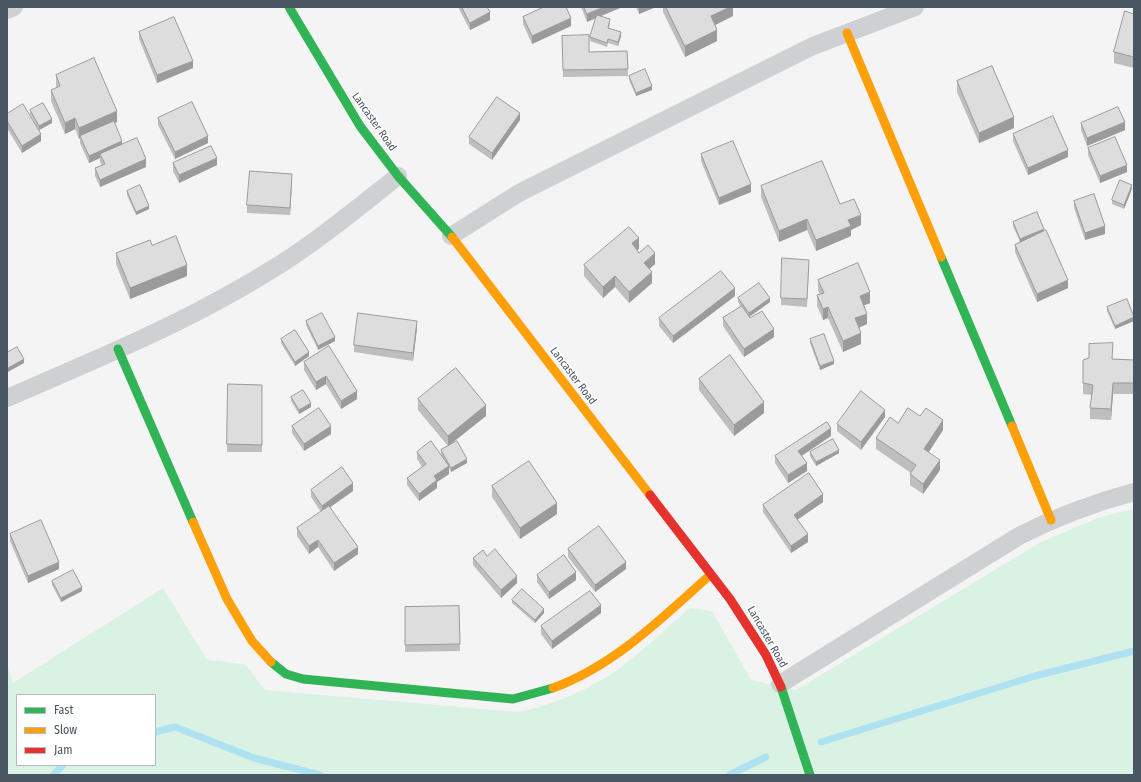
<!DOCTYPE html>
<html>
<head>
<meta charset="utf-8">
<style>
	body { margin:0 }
	#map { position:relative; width:1141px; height:782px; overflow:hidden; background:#f4f4f4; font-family:"Fira Sans Condensed",sans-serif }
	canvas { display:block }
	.frame { position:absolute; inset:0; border:8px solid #4a5661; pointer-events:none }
	.legend { position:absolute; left:16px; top:694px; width:140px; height:72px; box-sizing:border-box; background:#fff; border:1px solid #b7bbc0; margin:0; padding:5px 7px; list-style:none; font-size:12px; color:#4a5661 }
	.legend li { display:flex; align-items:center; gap:8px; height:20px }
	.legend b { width:20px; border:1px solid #b7bbc0 }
</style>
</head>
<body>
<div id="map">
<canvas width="1141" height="782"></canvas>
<div class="frame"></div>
<ul class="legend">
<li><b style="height:5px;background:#30b455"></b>Fast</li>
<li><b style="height:5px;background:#ff9f0a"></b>Slow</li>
<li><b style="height:5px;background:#e5322d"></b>Jam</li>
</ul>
</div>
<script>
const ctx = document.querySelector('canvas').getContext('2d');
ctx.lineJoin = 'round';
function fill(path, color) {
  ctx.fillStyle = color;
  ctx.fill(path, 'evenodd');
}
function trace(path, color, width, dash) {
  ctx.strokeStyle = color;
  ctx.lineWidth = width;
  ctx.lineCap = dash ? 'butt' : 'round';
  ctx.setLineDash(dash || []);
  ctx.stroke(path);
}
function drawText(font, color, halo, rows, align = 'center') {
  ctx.font = font + ' "Fira Sans Condensed",sans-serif';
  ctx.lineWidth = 3.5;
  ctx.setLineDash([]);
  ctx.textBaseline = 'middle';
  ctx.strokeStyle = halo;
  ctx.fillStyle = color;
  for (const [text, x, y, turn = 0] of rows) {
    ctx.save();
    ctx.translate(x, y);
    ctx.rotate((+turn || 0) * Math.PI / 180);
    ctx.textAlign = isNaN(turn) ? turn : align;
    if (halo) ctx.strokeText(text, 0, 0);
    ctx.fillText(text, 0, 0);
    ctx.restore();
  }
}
const green = new Path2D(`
	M1134,509V775H7V664L13,683L163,588L207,660L245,664L265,690L517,712C549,706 582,693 610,675C637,657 665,629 690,608L712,611L751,680L796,690L1041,542L1100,517ZM17,695H155V765H17Z`);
const stream = new Path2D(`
	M155,732L175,727L254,758L320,775
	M821,742L1035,676L1134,651
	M53,775L63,765
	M729,775L766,757`);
const street = new Path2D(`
	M7,10L14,7
	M451,236L519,193L813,46L915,7
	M7,398C95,360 185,323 266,273C313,245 355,210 398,176
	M780,684L1019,536C1056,517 1093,503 1134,492`);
const fast = new Path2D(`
	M289,7L360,126L398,176L452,237
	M941,257L1012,426
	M118,349L193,522
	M271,662L286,674L303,679L513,699L553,688
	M781,687L810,775`);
const slow = new Path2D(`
	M847,33L941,257
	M452,237L650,495
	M1012,426L1051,520
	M193,522L227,599L252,641L271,662
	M553,688C615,665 662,618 710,575`);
const jam = new Path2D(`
	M650,495L730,599L766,655L781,687`);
const wall = new Path2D(`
	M458,7H487L490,20L470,30Z
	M581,7H620V8L600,16L610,23L609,28L621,36L618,46L608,43L607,47L590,41V37L597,17L587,22Z
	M636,7H656L639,14Z
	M663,7H733V16L715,25L717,41L685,57L663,12Z
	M1134,14V68L1114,63V52Z
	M523,17L571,26L532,44L523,24Z
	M139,32L193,68L157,83L139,39Z
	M562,36L589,52L627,51L628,76L563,77Z
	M56,75L117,122L115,123L122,144L146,167L100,187L95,176V168L102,165L100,162V158L89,163L80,143V138L79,139L75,129L65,134L51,101V90L57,88L56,86Z
	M629,76L652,90L636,96L629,80Z
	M957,81L1014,128L979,143L957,92Z
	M30,110L52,123L39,130L30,114Z
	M7,114L41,141L22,153L7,128Z
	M158,118L208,143L175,159L158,125Z
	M520,120L492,160L469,144V137Z
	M1081,123L1125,130L1087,146L1081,130Z
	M1013,134L1068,157L1028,175L1013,141Z
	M1088,148L1127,172L1100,183L1088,155Z
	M701,154L751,192L719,205L701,161Z
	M173,163L217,165L179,183L173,171Z
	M292,181L290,215L247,213V205Z
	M761,186L840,204L861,225L851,230V236L816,251L807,230L779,242L761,197Z
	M1132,189L1124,209L1112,204V200Z
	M127,191L149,209L136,215L127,195Z
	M1074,201L1105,234L1085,240L1074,208Z
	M1013,222L1044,232L1068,288L1037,302L1015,252V245L1020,242L1013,226Z
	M639,249L637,250L639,253L655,264L649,269L652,283L629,303L615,287L603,298L584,276V265Z
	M116,253L187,276L130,299L116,264Z
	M809,267L807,307L781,305V298Z
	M818,280L870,303L864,305L867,324L859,328L861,344L843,352L828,318L823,320L817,306V295L820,294L818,291Z
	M735,296L673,343L659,326V318Z
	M738,298L770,302L749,317L750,318L774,337L744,357L723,326V318L741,307L738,302Z
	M1107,307L1134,316V321L1115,329L1107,311Z
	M306,321L335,341L318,350L306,325Z
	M417,328L413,361L354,352V345Z
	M281,339L309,356L295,366L281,343Z
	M810,339L834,364L820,370L810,343Z
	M329,346L357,399L341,409L326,384L316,390L304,370V362Z
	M1112,359L1134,360V394H1113L1111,420L1090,419V408L1092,395L1083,394V360Z
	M699,379L764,413L734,436L699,390Z
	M228,384L262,385V452H227Z
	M291,397L311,407L299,414L291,401Z
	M418,399L486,416L451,444L467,463L451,472L449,468V474L437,482V488L419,501L407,485V478L422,467L417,459V452L445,461L441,454V450L448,446L418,410Z
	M920,416L943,430L929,452L940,470L923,494L910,485V474L911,473L876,449V438Z
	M885,417L861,450L837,431V424Z
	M292,426L331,434L304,451L292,433Z
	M831,436L802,456L807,471L788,483L775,463V456Z
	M810,452L839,453L816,466L810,456Z
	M492,486L557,514L520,539L492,497Z
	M311,490L353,491L330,507L358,554L334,571L318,547L309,554L297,536V528L321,512L311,497Z
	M823,502L797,520L808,542L791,553L763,512V505Z
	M10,534L59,569L28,583L10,541Z
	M568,549L626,569L595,592L568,557Z
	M473,558L517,583L501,598L473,565Z
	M537,575L576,580L549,599L537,582Z
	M52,581L82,591L61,602L52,585Z
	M512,600L544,613L535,623L512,603Z
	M459,606L460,651L405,652V607Z
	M601,613L552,649L541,634V626Z`);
const shadedWall = new Path2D(`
	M604,7H620V8L587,22V14Z
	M639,7H656L639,14Z
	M730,7H733V16L711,27V16Z
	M490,12V20L470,30V23Z
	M571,18V26L532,44V36Z
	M717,30V41L685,57V46Z
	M621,32V36L618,46V42Z
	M193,61V68L157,83V75Z
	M652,86V90L636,96V93Z
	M117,111V122L81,138L80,136V138L79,139V128Z
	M520,113V120L492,160V153Z
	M1014,117V128L979,143V133Z
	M75,118V129L65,134V123Z
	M52,119V123L39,130V126Z
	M1125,122V130L1087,146V138Z
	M41,134V141L22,153V146Z
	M208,136V143L175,159V152Z
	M122,141V149L100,154V158L89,163V156Z
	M1068,150V157L1028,175V168Z
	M217,158V165L179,183V175Z
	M146,159V167L100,187V180Z
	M1127,165V172L1100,183V176Z
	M292,174V181L290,215V208Z
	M751,184V192L719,205V198Z
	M1132,185V189L1124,209V205Z
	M149,206V209L136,215V212Z
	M861,215V225L851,230V236L816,251V240L848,220Z
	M807,219V230L779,242V231Z
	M1105,226V234L1085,240V233Z
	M1044,229V233L1020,243V239Z
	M639,238V249L632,254V243Z
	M655,253V264L644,274V263Z
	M187,265V276L130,299V288Z
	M652,272V283L629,303V292Z
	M615,276V287L603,298V287Z
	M1068,280V288L1037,302V294Z
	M735,288V296L673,343V336Z
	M870,292V303L860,307V296Z
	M770,298V302L749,317V313Z
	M828,307V318L823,320V309Z
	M867,314V324L855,329V318Z
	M1134,317V321L1115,329V326Z
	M417,321V328L413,361V353Z
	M774,329V337L744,357V349Z
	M861,333V344L843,352V341Z
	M335,337V341L318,350V346Z
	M309,352V356L295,366V362Z
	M24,359V363L8,372V368Z
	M834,361V364L820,370V366Z
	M326,376V384L316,390V382Z
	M1113,383V394L1111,420V409Z
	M357,391V399L341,409V401Z
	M764,402V413L734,436V425Z
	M311,403V407L299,414V410Z
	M486,405V416L448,446V436Z
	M885,410V417L861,450V442Z
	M943,420V430L924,459V449Z
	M331,426V434L304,451V444Z
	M831,428V436L798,458V451Z
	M839,450V453L816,466V462Z
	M467,459V463L451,472V468Z
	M940,460V470L923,494V484Z
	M807,463V471L788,483V475Z
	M449,466V474L437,482V488L419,501V494L434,476Z
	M353,483V491L322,513V506Z
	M823,494V502L794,522V515Z
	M557,503V514L520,539V528Z
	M808,534V542L791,553V546Z
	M318,540V547L309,554V546Z
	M358,547V554L334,571V563Z
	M59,562V569L28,583V576Z
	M626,562V569L595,592V585Z
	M576,572V580L549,599V592Z
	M517,576V583L501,598V590Z
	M82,587V591L61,602V598Z
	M601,605V613L552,649V641Z
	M544,609V613L535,623V620Z`);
const building = new Path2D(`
	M462,7H487L490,12L470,23Z
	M544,7H566L571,18L532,36L523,17Z
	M584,7H604L587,14Z
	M666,7H730L711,16L717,30L685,46Z
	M1125,11L1134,14V57L1114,52Z
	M597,15L610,19L608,28L621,32L618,42L608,39L607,43L590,37Z
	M174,17L193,61L157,75L139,32Z
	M589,35V52L627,51L628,69L563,70L562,36Z
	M94,58L117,111L79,128L75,118L65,123L51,90L60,86L56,75Z
	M992,66L1014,117L979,133L957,81Z
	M645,69L652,86L636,93L629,76Z
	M497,97L520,113L492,153L469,137Z
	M192,102L208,136L175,152L158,118Z
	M43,103L52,119L39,126L30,110Z
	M23,104L41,134L22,146L7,121V114Z
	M1118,107L1125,122L1087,138L1081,123Z
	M1053,116L1068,150L1028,168L1013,134Z
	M114,121L122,141L89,156L80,136Z
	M1115,137L1127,165L1100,176L1088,148Z
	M137,138L146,159L100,180L95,168L105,164L100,154Z
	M733,141L751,184L719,198L701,154Z
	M211,146L217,158L179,175L173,163Z
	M822,161L840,204L854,199L861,215L848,220L851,226L816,240L807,219L779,231L761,186Z
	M250,171L292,174L290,208L247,205Z
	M1120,180L1132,185L1124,205L1112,200Z
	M140,185L149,206L136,212L127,191Z
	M1094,194L1105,226L1085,233L1074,201Z
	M1037,212L1044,229L1020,239L1013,222Z
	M629,227L639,238L632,243L639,253L648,245L655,253L644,263L652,272L629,292L615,276L603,287L584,265Z
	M1046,230L1068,280L1037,294L1015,245Z
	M176,236L187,265L130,288L116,253L150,240L152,245Z
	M782,258L809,260L807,299L781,298Z
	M858,263L870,292L860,296L867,314L855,318L861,333L843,341L828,307L823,309L817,295L824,293L818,280Z
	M721,271L735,288L673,336L659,318Z
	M759,283L770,298L749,313L738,298Z
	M1127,299L1134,317L1115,326L1107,307Z
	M742,306L750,318L762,311L774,329L744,349L723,318Z
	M322,313L335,337L318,346L306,321Z
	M358,313L417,321L413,353L354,345Z
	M295,330L309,352L295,362L281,339Z
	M824,334L834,361L820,366L810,339Z
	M1113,343L1112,359L1134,360V383H1113L1111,409L1090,408L1093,385L1083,383V360L1089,358V344Z
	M329,346L357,391L341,401L326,376L316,382L304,362Z
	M17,347L24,359L8,368L7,366V353Z
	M730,355L764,402L734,425L699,379Z
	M456,368L486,405L448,436L418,399Z
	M228,384L262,385V445L227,444Z
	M303,390L311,403L299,410L291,397Z
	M861,391L885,410L861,442L837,424Z
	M319,408L331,426L304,444L292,426Z
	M908,408L920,416L926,408L943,420L924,449L940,460L923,484L910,474L916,465L876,438L890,417L898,423Z
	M827,422L831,428L798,451L807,463L788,475L775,456Z
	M833,439L839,450L816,462L810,452Z
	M431,441L449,466L434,476L437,480L419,494L407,478L426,464L417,452Z
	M457,441L467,459L451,468L441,450Z
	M529,461L557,503L520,528L492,486Z
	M342,467L353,483L322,506L311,490Z
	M809,473L823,494L794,515L808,534L791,546L763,505Z
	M329,506L358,547L334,563L318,540L309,546L297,528Z
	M41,520L59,562L28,576L10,534Z
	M599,526L626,562L595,585L568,549Z
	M495,549L517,576L501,590L473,558L483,550L487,556Z
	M564,555L576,572L549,592L537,575Z
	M73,570L82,587L61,598L52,581Z
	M522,589L544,609L535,620L512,600Z
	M590,591L601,605L552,641L541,626Z
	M459,606L460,644L405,645V607Z`);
const streetNames = [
	["Lancaster Road",374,122,55],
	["Lancaster Road",573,376,53],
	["Lancaster Road",767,637,60]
];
fill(green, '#d9f2e3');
trace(stream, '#aee2f0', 7);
trace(street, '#ced0d2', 18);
trace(fast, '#30b455', 9);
trace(slow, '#ff9f0a', 9);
trace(jam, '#e5322d', 9);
fill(wall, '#bebebf');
fill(shadedWall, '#9b9b9b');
fill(building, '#ddddde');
trace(building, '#9b9b9b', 1);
drawText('11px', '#4a5661', '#fff', streetNames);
</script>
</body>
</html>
